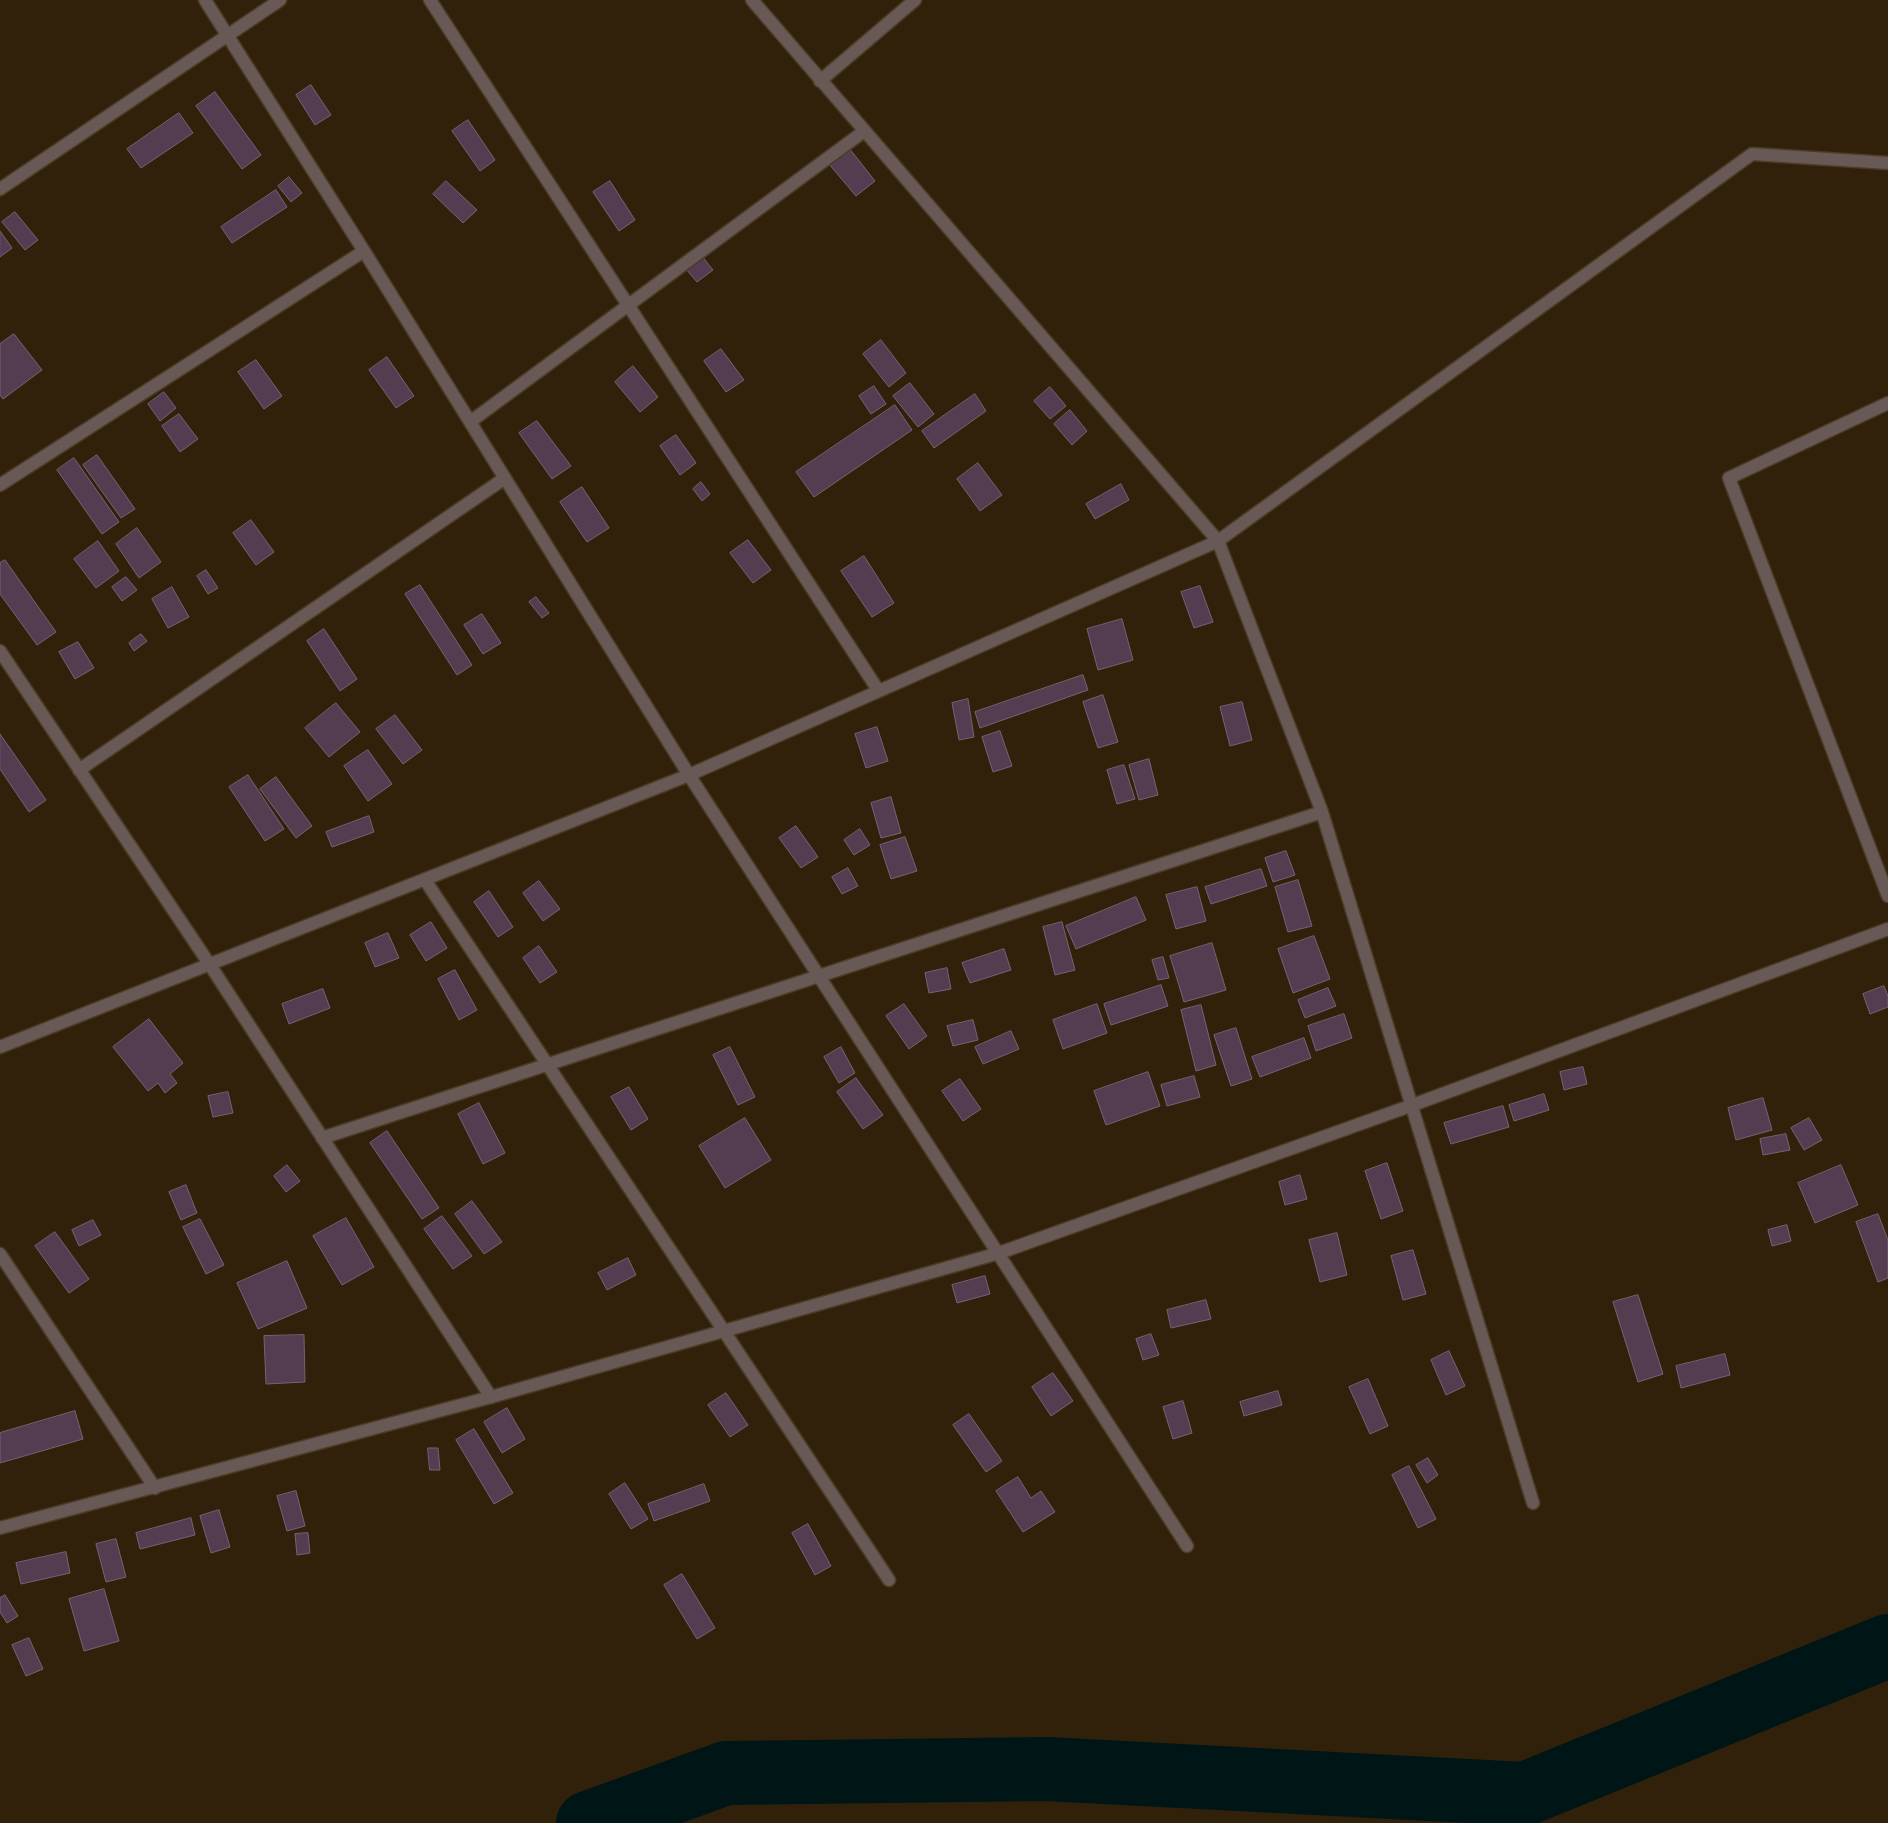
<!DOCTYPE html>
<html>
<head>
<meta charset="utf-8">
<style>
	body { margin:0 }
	canvas { display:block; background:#31210a }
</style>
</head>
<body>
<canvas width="1888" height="1823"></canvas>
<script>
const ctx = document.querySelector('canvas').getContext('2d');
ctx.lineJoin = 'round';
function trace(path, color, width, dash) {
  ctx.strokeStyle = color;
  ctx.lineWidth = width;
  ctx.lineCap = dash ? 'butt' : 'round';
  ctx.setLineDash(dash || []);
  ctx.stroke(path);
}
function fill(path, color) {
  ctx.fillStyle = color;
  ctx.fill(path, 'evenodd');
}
const river = new Path2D(`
	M588,1823L726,1773L1047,1769L1525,1794L1888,1646`);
const building = new Path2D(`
	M311,85L331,115L315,125L296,95Z
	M215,92L261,155L242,169L196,106Z
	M179,113L193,133L141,168L127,149Z
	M468,120L495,160L480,171L452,131Z
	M849,148L875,181L856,196L829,164Z
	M289,177L302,193L291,202L278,186Z
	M446,181L477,210L463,223L433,194Z
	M610,181L635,220L619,231L593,192Z
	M276,190L287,207L232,243L221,227Z
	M15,212L38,240L25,250L2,222Z
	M0,231L12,248L0,257Z
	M701,255L713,270L697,282L685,268Z
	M14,334L42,370L3,399L0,395V344Z
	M881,340L906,373L889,387L863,354Z
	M721,349L744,380L726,392L704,361Z
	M387,357L414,396L396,408L369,370Z
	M256,360L282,396L264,409L238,372Z
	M633,366L658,397L640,412L615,382Z
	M910,383L934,414L918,427L893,396Z
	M874,386L886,404L871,414L859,396Z
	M1050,387L1066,406L1050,419L1034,401Z
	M164,392L176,408L160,421L148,404Z
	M975,394L986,411L934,448L922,431Z
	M895,405L912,430L814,497L796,472Z
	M1070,410L1087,431L1072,445L1054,424Z
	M179,414L198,439L180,452L162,426Z
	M537,421L571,466L552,479L519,433Z
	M676,435L696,463L680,475L660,446Z
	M97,455L135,509L121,518L83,465Z
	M74,458L119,522L102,534L57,470Z
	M978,463L1002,495L980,511L957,479Z
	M701,482L710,494L702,501L693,489Z
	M1121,484L1129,500L1095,519L1086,504Z
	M582,487L609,528L587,542L560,502Z
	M251,520L274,552L256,565L233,533Z
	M137,528L161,562L139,578L116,544Z
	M748,540L771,570L753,583L730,553Z
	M98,541L119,571L96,588L74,559Z
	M864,556L894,603L872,617L841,571Z
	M5,560L56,632L37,645L0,594V563Z
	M206,570L218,588L208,594L197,576Z
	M126,577L137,590L122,601L112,587Z
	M420,585L472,665L457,675L405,594Z
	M1200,586L1213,622L1194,628L1181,592Z
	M172,587L189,617L168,628L152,599Z
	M536,597L549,613L542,618L529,602Z
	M482,614L501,643L483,654L464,625Z
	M1122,619L1133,660L1098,670L1087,629Z
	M324,629L357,679L340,691L307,641Z
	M141,634L147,641L134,651L129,643Z
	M78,642L94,668L75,679L59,652Z
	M1083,675L1088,690L980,728L975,712Z
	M1103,695L1118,742L1098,748L1083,702Z
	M968,699L974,737L959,740L952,703Z
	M1242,702L1252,740L1230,746L1220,707Z
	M336,703L360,732L329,757L305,728Z
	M395,715L422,750L403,764L376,729Z
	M877,727L888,761L866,768L855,734Z
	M1000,731L1012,766L993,772L982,737Z
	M0,734L46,800L29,812L0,769Z
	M368,750L392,784L368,801L344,766Z
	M1149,759L1158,795L1139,800L1129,765Z
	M1124,765L1135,799L1117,804L1107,770Z
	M248,775L284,829L265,841L229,787Z
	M276,777L312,826L296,838L260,789Z
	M891,797L901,833L881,838L871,803Z
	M369,816L374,832L332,847L326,832Z
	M796,826L818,857L801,868L779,838Z
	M860,829L870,845L854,855L844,840Z
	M905,837L917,871L891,879L880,845Z
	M1286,851L1295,875L1273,882L1265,858Z
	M848,868L858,886L842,894L832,877Z
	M1261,869L1267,886L1211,904L1205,887Z
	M1298,880L1312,926L1288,932L1275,887Z
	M539,881L560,909L543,921L523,893Z
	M1197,887L1206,921L1176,929L1166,895Z
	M489,891L513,927L498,937L474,902Z
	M1136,897L1146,920L1076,949L1066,926Z
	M431,922L447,948L426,961L410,935Z
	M1062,922L1075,970L1055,975L1043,927Z
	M388,933L399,958L375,967L365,943Z
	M1314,936L1330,979L1293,993L1278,949Z
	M1212,943L1226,990L1184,1002L1170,956Z
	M539,946L557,972L540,983L523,958Z
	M1004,949L1011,970L970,983L962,963Z
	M1163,957L1169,978L1158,980L1152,960Z
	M947,968L951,989L929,993L925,973Z
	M455,970L477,1010L459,1020L438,979Z
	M1161,985L1168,1006L1111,1025L1104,1004Z
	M1884,986L1888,996V1007L1870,1014L1863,994Z
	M1328,988L1336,1006L1305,1018L1298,1000Z
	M323,989L330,1008L289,1024L282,1004Z
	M904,1004L927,1036L909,1049L886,1016Z
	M1097,1004L1107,1033L1063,1049L1053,1020Z
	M1201,1005L1216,1065L1196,1071L1181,1010Z
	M1344,1014L1352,1038L1316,1051L1308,1026Z
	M149,1019L183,1063L170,1074L177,1083L165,1093L158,1083L148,1091L113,1047Z
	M973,1020L978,1040L953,1046L947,1026Z
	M1236,1028L1252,1079L1231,1086L1214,1035Z
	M1011,1031L1019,1049L983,1064L975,1047Z
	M1304,1038L1311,1058L1260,1077L1252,1057Z
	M730,1047L755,1097L738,1105L713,1055Z
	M841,1047L855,1073L839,1083L824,1057Z
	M1583,1067L1587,1084L1564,1090L1560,1072Z
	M1148,1072L1160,1106L1106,1125L1094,1091Z
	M1194,1076L1200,1097L1167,1106L1161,1085Z
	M856,1078L883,1115L863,1129L837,1092Z
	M960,1079L981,1109L963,1121L942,1091Z
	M629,1087L648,1119L631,1130L611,1097Z
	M228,1092L233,1113L213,1117L208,1096Z
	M1544,1094L1549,1110L1514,1121L1509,1105Z
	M1763,1098L1772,1130L1736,1140L1728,1108Z
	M479,1103L505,1153L483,1164L458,1114Z
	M1503,1106L1509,1127L1451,1144L1444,1123Z
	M745,1118L771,1160L725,1188L699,1146Z
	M1809,1118L1822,1140L1804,1150L1791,1128Z
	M387,1131L439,1208L422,1219L370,1143Z
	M1786,1134L1790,1150L1763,1155L1760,1139Z
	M1387,1163L1403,1211L1381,1219L1365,1171Z
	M287,1165L300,1181L286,1192L274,1176Z
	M1841,1165L1858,1205L1815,1223L1798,1183Z
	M1300,1175L1307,1199L1285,1205L1279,1182Z
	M186,1185L197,1213L181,1220L169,1192Z
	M472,1201L502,1242L484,1254L455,1214Z
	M1878,1214L1888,1240V1278L1878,1282L1856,1222Z
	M442,1216L472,1256L453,1269L424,1229Z
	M346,1218L374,1267L342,1285L313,1236Z
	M200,1219L224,1265L206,1274L183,1227Z
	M93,1220L101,1235L79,1246L72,1230Z
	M1787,1225L1791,1241L1772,1246L1768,1230Z
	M55,1232L89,1279L69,1293L35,1246Z
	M1337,1233L1347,1275L1320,1282L1309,1240Z
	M1413,1250L1426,1294L1403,1300L1391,1256Z
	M628,1258L636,1275L607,1290L598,1273Z
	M287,1261L307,1308L258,1329L237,1283Z
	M985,1276L990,1294L957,1303L952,1285Z
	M1638,1295L1663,1374L1638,1382L1613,1302Z
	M1206,1300L1211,1319L1171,1328L1167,1310Z
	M1151,1334L1159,1355L1143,1360L1136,1339Z
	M304,1335L305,1382L266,1384L264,1336Z
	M1449,1351L1465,1386L1446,1395L1431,1360Z
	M1725,1354L1730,1375L1681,1388L1676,1366Z
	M1053,1373L1073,1401L1051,1416L1032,1387Z
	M1368,1379L1388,1426L1370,1434L1349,1387Z
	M1278,1391L1282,1405L1244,1416L1240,1402Z
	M726,1393L748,1425L730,1437L708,1405Z
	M1183,1401L1192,1433L1173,1439L1163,1407Z
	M507,1408L525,1439L502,1453L484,1422Z
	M75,1411L83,1439L0,1463V1433Z
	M969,1414L1002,1461L986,1472L953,1425Z
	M474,1429L513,1493L494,1504L456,1440Z
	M428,1448H438L440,1470H430Z
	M1428,1458L1438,1475L1427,1483L1416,1465Z
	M1409,1466L1436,1519L1418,1528L1392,1475Z
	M1018,1477L1031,1498L1041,1491L1055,1512L1023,1532L996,1491Z
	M625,1483L648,1519L631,1529L609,1494Z
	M704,1484L710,1501L654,1521L648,1504Z
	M296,1491L305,1526L287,1531L277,1496Z
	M219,1510L230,1547L211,1553L200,1516Z
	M191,1518L195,1535L140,1549L136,1533Z
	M808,1524L831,1566L815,1575L792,1533Z
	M308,1533L310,1553L297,1555L295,1534Z
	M116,1539L126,1577L106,1582L96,1544Z
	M66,1552L70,1573L21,1584L16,1563Z
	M682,1574L715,1628L697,1639L664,1585Z
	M104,1589L119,1641L84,1651L69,1599Z
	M5,1595L18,1616L7,1623L0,1612V1598Z
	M29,1638L43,1669L26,1676L12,1645Z`);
const minor = new Path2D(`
	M205,0L364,251L689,775L1187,1546
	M430,0L878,690
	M752,0L1218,541L1322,812L1533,1503
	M820,81L915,0
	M0,189L280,0
	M1888,403L1729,478L1888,896
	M470,422L863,132
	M0,485L364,251
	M0,651L210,965L491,1397
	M79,770L505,478
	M425,880L889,1580
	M0,1047L689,775L1218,541L1752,154L1888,163
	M322,1138L1322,812
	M0,1254L155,1488`);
const tertiary = new Path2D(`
	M0,1528L491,1397L999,1253L1410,1106L1888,929`);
trace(river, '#001516', 64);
fill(building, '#543d50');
trace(building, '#796074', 1);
trace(minor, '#4b3c26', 15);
trace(tertiary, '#4b3c26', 15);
trace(minor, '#685956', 12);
trace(tertiary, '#685956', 12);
</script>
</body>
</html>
